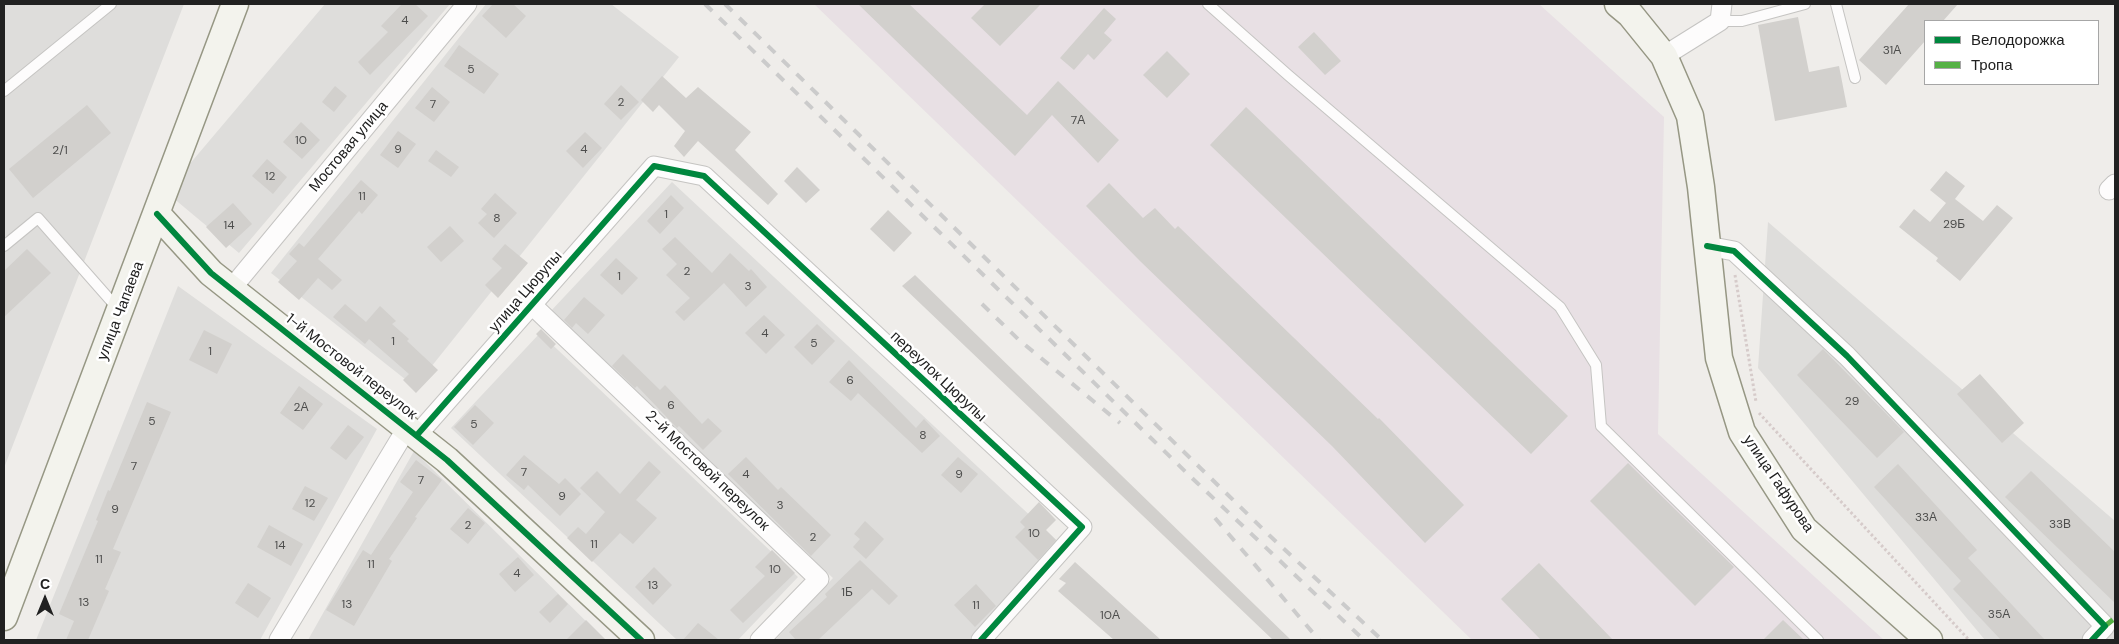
<!DOCTYPE html>
<html>
<head>
<meta charset="utf-8">
<style>
	body { margin:0 }
	#map { position:relative; width:2119px; height:644px; overflow:hidden; background:#efedea; font-family:"DM Sans",sans-serif }
	canvas { display:block }
	.frame { position:absolute; inset:0; border:5px solid #212121; pointer-events:none }
	.legend { position:absolute; left:1924px; top:20px; width:175px; height:65px; box-sizing:border-box; background:#fff; border:1px solid #a6a6a6; margin:0; padding:6px 9px; list-style:none; font-size:15px; color:#212121 }
	.legend li { display:flex; align-items:center; gap:10px; height:25px }
	.legend b { width:25px; border:1px solid #a6a6a6 }
	.north { position:absolute; left:20px; top:574px; width:50px; height:50px; -webkit-text-stroke:4px #fff; paint-order:stroke; rotate:0deg; font-size:14px; font-weight:700; line-height:20px; text-align:center; color:#212121 }
	.north::after { content:''; display:block; margin:auto; width:18px; height:22px; background:#212121; clip-path:polygon(50% 0,100% 100%,50% 72%,0 100%) }
</style>
</head>
<body>
<div id="map">
<canvas width="2119" height="644"></canvas>
<div class="frame"></div>
<ul class="legend">
<li><b style="height:6px;background:#00873e"></b>Велодорожка</li>
<li><b style="height:6px;background:#55b145"></b>Тропа</li>
</ul>
<div class="north">С</div>
</div>
<script>
const ctx = document.querySelector('canvas').getContext('2d');
ctx.lineJoin = 'round';
function fill(path, color) {
  ctx.fillStyle = color;
  ctx.fill(path, 'evenodd');
}
function trace(path, color, width, dash) {
  ctx.strokeStyle = color;
  ctx.lineWidth = width;
  ctx.lineCap = dash ? 'butt' : 'round';
  ctx.setLineDash(dash || []);
  ctx.stroke(path);
}
function drawText(font, color, halo, rows, align = 'center') {
  ctx.font = font + ' "DM Sans",sans-serif';
  ctx.lineWidth = 5;
  ctx.setLineDash([]);
  ctx.textBaseline = 'middle';
  ctx.strokeStyle = halo;
  ctx.fillStyle = color;
  for (const [text, x, y, turn = 0] of rows) {
    ctx.save();
    ctx.translate(x, y);
    ctx.rotate((+turn || 0) * Math.PI / 180);
    ctx.textAlign = isNaN(turn) ? turn : align;
    if (halo) ctx.strokeText(text, 0, 0);
    ctx.fillText(text, 0, 0);
    ctx.restore();
  }
}
const residential = new Path2D(`
	M4,4H184L4,468Z
	M325,4H450L239,253L166,192Z
	M486,4H611L679,57L415,387L271,273Z
	M672,182L1066,549L980,640H775L833,578L549,313Z
	M1768,222L2115,521V640H1985L1758,368Z
	M178,286L377,429L260,640H36Z
	M540,333L798,577L738,640H677L451,428Z
	M414,451L605,640H308Z`);
const industrial = new Path2D(`
	M814,4H1539L1664,117L1658,434L1884,640H1472Z`);
const building = new Path2D(`
	M402,4H415L428,16L370,75L358,62L388,32L381,26Z
	M493,4H513L526,16L506,38L482,16Z
	M858,4H909L1027,115L1058,81L1119,140L1098,163L1052,115L1015,156Z
	M985,4H1041L1000,46L971,18Z
	M1909,4H1958L1943,21H1925V41L1886,85L1859,60Z
	M1104,8L1116,19L1104,33L1112,40L1094,60L1088,54L1074,70L1060,58Z
	M1798,17L1809,72L1839,66L1847,107L1775,121L1758,25Z
	M1314,32L1341,61L1325,75L1298,47Z
	M459,45L499,74L484,94L444,66Z
	M1167,51L1190,74L1167,98L1143,75Z
	M662,76L686,98L698,87L751,132L735,150L778,194L768,205L698,141L684,157L674,146L685,131L659,105L653,112L641,100Z
	M621,85L639,102L621,120L604,104Z
	M335,86L347,96L334,112L322,102Z
	M432,87L450,102L434,122L415,108Z
	M87,105L111,133L33,198L9,169Z
	M1246,107L1568,416L1531,454L1210,145Z
	M301,122L320,140L302,159L283,142Z
	M398,131L416,144L398,168L380,155Z
	M585,132L602,148L583,168L566,151Z
	M436,150L459,167L451,177L428,161Z
	M267,159L287,177L273,194L252,176Z
	M797,167L820,190L806,203L784,181Z
	M1946,171L1965,186L1955,199L1983,221L1997,205L2013,218L1960,281L1936,261L1938,258L1899,227L1914,209L1930,222L1946,203L1930,190Z
	M361,180L378,195L362,214L359,211L318,259L342,280L332,290L318,278L299,300L278,282L297,261L289,254L299,243L304,247Z
	M1109,183L1143,218L1155,208L1175,229L1178,226L1378,419L1379,418L1464,505L1425,543L1332,446L1140,261L1086,206Z
	M495,193L517,213L494,238L478,223L487,214L481,209Z
	M671,195L684,208L660,234L647,221Z
	M233,203L252,224L226,248L206,227Z
	M888,210L912,233L894,252L870,229Z
	M450,226L464,241L441,262L427,247Z
	M675,237L712,273L730,253L749,271L751,269L767,287L746,307L724,283L684,321L675,312L690,298L666,275L677,264L662,249Z
	M505,244L528,263L498,298L485,285L502,268L492,259Z
	M27,249L51,273L4,317V271Z
	M616,258L638,278L622,295L600,275Z
	M915,275L1291,640H1273L902,286Z
	M584,297L605,315L588,334L576,323L572,328L564,320Z
	M345,304L366,322L380,306L396,321L392,324L409,339L407,341L438,370L416,393L403,380L409,374L369,339L365,344L333,317Z
	M764,315L785,335L766,354L745,333Z
	M817,324L835,341L812,365L794,347Z
	M541,329L556,344L551,349L536,334Z
	M204,330L232,344L217,374L189,360Z
	M1823,349L1904,432L1877,458L1797,375Z
	M623,354L660,390L665,385L702,424L708,418L722,431L703,450L679,426L677,428L637,386L635,388L612,366Z
	M849,360L916,428L924,419L940,436L922,453L858,393L851,401L829,382Z
	M1980,374L2024,423L2002,443L1957,394Z
	M299,386L323,404L303,430L280,413Z
	M147,402L171,412L113,549L121,552L105,589L109,591L88,640H66L74,621L59,614L98,521L96,520L108,490L110,491Z
	M475,405L494,423L473,445L454,427Z
	M348,425L364,437L346,460L330,448Z
	M524,455L559,484L565,478L581,494L560,516L528,485L524,490L506,475Z
	M746,457L778,490L781,487L831,535L811,556L728,474Z
	M958,457L978,474L961,493L941,475Z
	M416,460L442,480L415,517L417,518L389,559L392,561L354,626L326,610L363,550L371,555L413,492L400,482Z
	M649,461L661,472L636,500L657,518L633,544L620,533L592,562L567,538L578,527L586,534L605,512L580,488L597,471L620,494Z
	M1628,463L1734,567L1695,606L1590,501Z
	M1898,464L1977,550L1968,558L2045,640H2001L1953,589L1961,581L1874,487Z
	M2031,471L2115,552V603L2005,497Z
	M305,486L328,498L314,521L292,509Z
	M1039,502L1056,520L1046,530L1056,540L1038,560L1015,537L1025,527L1020,522Z
	M468,508L485,523L468,544L450,529Z
	M865,521L884,539L866,559L853,547L860,539L854,534Z
	M269,525L303,544L291,566L257,547Z
	M772,550L795,573L743,623L730,610L765,576L755,567Z
	M518,557L534,575L515,592L499,574Z
	M860,560L898,596L889,605L872,589L818,640H796L789,632L827,597L825,594Z
	M1075,562L1161,640H1114L1058,591L1066,583L1059,579Z
	M1539,563L1613,640H1541L1501,599Z
	M654,567L672,585L653,605L635,587Z
	M248,583L271,598L258,618L235,603Z
	M976,584L996,606L975,627L954,605Z
	M558,594L568,604L550,623L539,612Z
	M586,620L606,640H566Z
	M1783,620L1804,640H1763Z
	M698,623L719,640H683Z`);
const path = new Path2D(`
	M1735,275L1756,402
	M1759,413L1969,640`);
const lane = new Path2D(`
	M1208,4L1288,75L1560,307L1596,365L1601,426L1818,640
	M1836,4L1855,78
	M1720,21H1742L1805,4
	M4,91L111,4
	M4,246L38,218L119,310`);
const street = new Path2D(`
	M1664,56L1720,21L1722,4
	M2109,190L2115,184
	M1707,246L1734,251L1847,356L2105,626L2092,640
	M231,289L467,4
	M532,305L819,579L760,640
	M417,435L654,166L704,176L1082,527L981,640
	M279,640L407,428`);
const secondary = new Path2D(`
	M1618,4L1630,14L1664,56L1690,116L1701,187L1719,358L1742,432L1804,529L1929,640
	M157,214L211,273L447,460L641,640
	M4,617L235,4`);
const rail = new Path2D(`
	M705,4L1193,479L1364,640
	M725,4L1269,535L1382,640
	M982,304L1019,340L1120,423
	M1215,518L1319,640`);
const quiet = new Path2D(`
	M2105,626L2115,618`);
const cycleway = new Path2D(`
	M157,214L211,273L447,460L641,640
	M1707,246L1734,251L1847,356L2105,626L2092,640
	M417,435L654,166L704,176L1082,527L981,640`);
const numberNames = [
	["4",405,21],
	["31А",1892,51],
	["5",471,70],
	["2",621,103],
	["7",433,105],
	["7А",1078,121],
	["10",301,141],
	["9",398,150],
	["4",584,150],
	["2/1",60,151],
	["12",270,177],
	["11",362,197],
	["1",666,215],
	["8",497,219],
	["29Б",1954,225],
	["14",229,226],
	["2",687,272],
	["1",619,277],
	["3",748,287],
	["4",765,334],
	["1",393,342],
	["5",814,344],
	["1",210,352],
	["6",850,381],
	["29",1852,402],
	["6",671,406],
	["2А",301,408],
	["5",152,422],
	["5",474,425],
	["8",923,436],
	["7",134,467],
	["7",524,473],
	["4",746,475],
	["9",959,475],
	["7",421,481],
	["9",562,497],
	["12",310,504],
	["3",780,506],
	["9",115,510],
	["33А",1926,518],
	["33В",2060,525],
	["2",468,526],
	["10",1034,534],
	["2",813,538],
	["11",594,545],
	["14",280,546],
	["11",99,560],
	["11",371,565],
	["10",775,570],
	["4",517,574],
	["13",653,586],
	["1Б",847,593],
	["13",84,603],
	["13",347,605],
	["11",976,606],
	["35А",1999,615],
	["10А",1110,616]
];
const streetNames = [
	["Мостовая улица",349,147,-50],
	["улица Цюрупы",526,292,-49],
	["улица Чапаева",121,311,-69],
	["1-й Мостовой переулок",351,367,38],
	["переулок Цюрупы",938,377,43],
	["2-й Мостовой переулок",707,471,44],
	["улица Гафурова",1778,484,56]
];
fill(residential, '#dedddb');
fill(industrial, '#e8e0e4');
fill(building, '#d2d0cd');
trace(lane, '#c5c4c2', 12);
trace(street, '#c5c4c2', 21);
trace(secondary, '#969784', 29);
trace(path, '#d6cbca', 3, [2.5, 2.5]);
trace(lane, '#fdfcfc', 10);
trace(street, '#fdfcfc', 19);
trace(secondary, '#f3f3ed', 26);
trace(rail, '#cbcbcb', 4, [10, 10]);
trace(quiet, '#55b145', 5, [10, 5]);
trace(cycleway, '#00873e', 6);
drawText('12px', '#4d4d4c', null, numberNames);
drawText('15px', '#212121', '#fff', streetNames);
</script>
</body>
</html>
